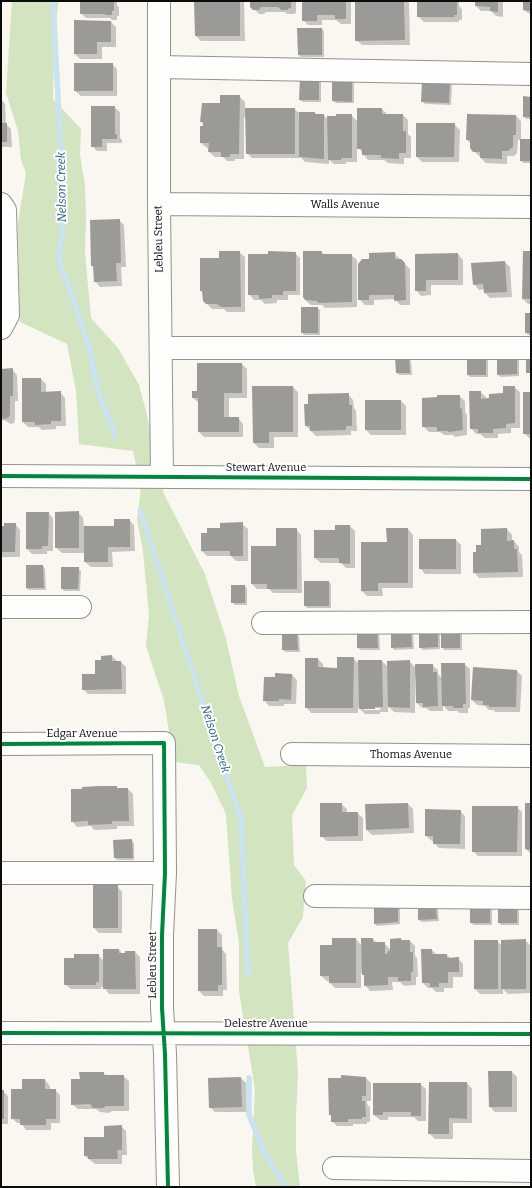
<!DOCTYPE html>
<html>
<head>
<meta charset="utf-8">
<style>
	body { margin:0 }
	#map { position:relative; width:532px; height:1188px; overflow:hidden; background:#f9f7f0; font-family:Bitter,serif }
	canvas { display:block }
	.frame { position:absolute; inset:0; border:2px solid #0c0c0c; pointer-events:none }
</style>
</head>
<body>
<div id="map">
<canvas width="532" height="1188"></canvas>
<div class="frame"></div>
</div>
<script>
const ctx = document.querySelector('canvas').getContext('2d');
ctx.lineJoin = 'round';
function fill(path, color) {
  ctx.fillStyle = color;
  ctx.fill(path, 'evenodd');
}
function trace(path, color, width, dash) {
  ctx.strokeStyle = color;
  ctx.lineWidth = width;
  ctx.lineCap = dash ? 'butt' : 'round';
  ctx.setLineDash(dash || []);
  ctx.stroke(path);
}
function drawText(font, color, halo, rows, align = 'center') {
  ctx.font = font + ' Bitter,serif';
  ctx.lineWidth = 4;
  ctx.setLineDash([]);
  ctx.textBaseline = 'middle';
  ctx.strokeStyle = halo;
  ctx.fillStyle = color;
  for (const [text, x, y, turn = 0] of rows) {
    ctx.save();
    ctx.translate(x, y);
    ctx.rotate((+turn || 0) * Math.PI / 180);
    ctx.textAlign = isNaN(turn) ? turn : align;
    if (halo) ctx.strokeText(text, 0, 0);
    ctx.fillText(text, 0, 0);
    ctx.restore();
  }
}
const forest = new Path2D(`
	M12,1H59L55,27L53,99L81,129L80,155L85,185L86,219L85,253L91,318L118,348L139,385L146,411L164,494L205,574L226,639L239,696L265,767L306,765L307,788L292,815L294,865L306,881L303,917L288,943L298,1073L296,1115V1150L300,1187H256L253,1170L252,1148L255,1090L239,991V944L232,899L226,814L211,783L199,765L174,762L164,701L146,646L149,615L143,551L137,520L141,487L133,451L79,444L76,391L67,344L20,322L18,223L26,173L21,160L18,131L6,93Z`);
const shadow = new Path2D(`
	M86,1H117V6L119,7V16H117V20H112L110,18H86L81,13Z
	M195,1H244L245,41H201L196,36Z
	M251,1H299V2H296V13L293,14H287L285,12H266L264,14H259L251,6Z
	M303,1H351V24H341L336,20H322V25H308L303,20Z
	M356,1H409L410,45H362L356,40Z
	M418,1H459V6L462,9V20H459V22H424L418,16Z
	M476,1H503V17L496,16L491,11H481L476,6Z
	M524,1H531V15L524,10Z
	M111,22L116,27V47H102V59H80L75,54Z
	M322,29L324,31V57H301L299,55Z
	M112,64L117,69V96H81L75,91Z
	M319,78L321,81V102H303L300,100Z
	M333,79L354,81V103H336L333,101Z
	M450,82L452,84L451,105L425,104L422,101Z
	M1,92L2,100L5,104L6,124L11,129L12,147H1Z
	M239,96L245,102V109H294L299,113H315L317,115H324L328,120L351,115L358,122V109H382L388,115H403L408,120V134L411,137V158H404V164L388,163L384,160H368L357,146V162H346V164H334L329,160V164L305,162L300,156V158H252L247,153L246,117H244V159H235V161H227L223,157H215L209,152L210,148H207L201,143L204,125L201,122L221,104Z
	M531,98V119H526L524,117Z
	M114,107L120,112V138L122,140V143H107V151H97L92,146Z
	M468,115L516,116L521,121V140H531V163H523L521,160V140H518L517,153L514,156H507V164L486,163L471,148V144L467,140Z
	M454,124L460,130L459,162H422L417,157Z
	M119,220L124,225L126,267H121L122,286L100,287L95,281L94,268L92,265Z
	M239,252L245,257V312H227L224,309H212L204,301V293L201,291L220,259Z
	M321,252L325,255H351L357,260V307L325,308L322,305H311L305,300Z
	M531,252V304H528L523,299Z
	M295,253L300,258V295H288V300H277V303L265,304L261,300H254L249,294Z
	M395,254L410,269V305H400L395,299L374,300V305H365L359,299L370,260Z
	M458,254L463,260V285H431V295L421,296L416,290V255Z
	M505,262L510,267L512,297L490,298L485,293V289L479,290L474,284Z
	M317,308L320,310V335H304L302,332Z
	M531,314V335H528L526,333Z
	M468,356L488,358V377H470L468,375Z
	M498,356L519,358V376L500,377L498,374Z
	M409,359L411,361L412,375H399L397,373Z
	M242,364L247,369V398H229V418H238L243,424V437H204L199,432V403L193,398L198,392Z
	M12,369L17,375L18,401H15V420L14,423L11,424L4,420L1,421V370Z
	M41,379L46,384V393L60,392L65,398L66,426H56V429L42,430L39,427H28L23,422Z
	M293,387L298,392V437H274V448H259L254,443Z
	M514,387L520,392V428H511V433L498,434V438H485L480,434H476L471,428L480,392L486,397V399L504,394Z
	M531,393V438H529L524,433Z
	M348,394L353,400L354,408L356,411L357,431H351V435L316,436L306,426L309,405Z
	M459,396L465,401V412L467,415V435L455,437L453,435H444L440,432H429L423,426Z
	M401,401L406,406V435H371L366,430Z
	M78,512L83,518L84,527H115L129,520L134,525L135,551L112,552L113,567H91L85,562V553H62L56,548Z
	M48,513L53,518V551H47V554H32L27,549Z
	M15,524L20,530V557H1V527Z
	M242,524L248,529V561H236L231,556H207L202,551L208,534Z
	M350,526L355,531V568H346L341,563H321L315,558V531H336Z
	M296,529L301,535L302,593H273L269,589H257L252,584L277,547Z
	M408,529L413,535V588H382L383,596H367L362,591Z
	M507,529L512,535V542L514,541L519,547V552L522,555L523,577L479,578L474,572L482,546Z
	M456,540L461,545V574H425L420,568Z
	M43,566L45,569L46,590H29L26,588Z
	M78,568L81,571L80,591H64L62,588Z
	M329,582L331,584V608H307L305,605Z
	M244,586L247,588V605H235L232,602Z
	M437,630L440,632V649L423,650L420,647Z
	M442,630L462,633V650H444L442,647Z
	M379,632L380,650H361L358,648Z
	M413,632L414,649L394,650L392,647Z
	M297,634L299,636L300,652H286L283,650Z
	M112,656L118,662H121L126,667V694H88L83,689L96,675L102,661Z
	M353,658L359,664L382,661L388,667L409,661L416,668L432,665L438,670V674L443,679L464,664L470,669V708H468V713H460L457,711H448L443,705V711H430L426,708H422L417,703L416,678H415V713L394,712L388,706V712H380V714H365L358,707V713H311L306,707V659H318L323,664V668L338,669ZM364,708H380V710H364Z
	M517,671L522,676L520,712H495L494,710H489L485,706L477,705L472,700Z
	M292,675L297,680L296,704H284V706H269L264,700Z
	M116,787L118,789H128L133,794L134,826H117V829L94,830L91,826L77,827L72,821Z
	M341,804L347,809V813H357L363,818V841H327L321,836Z
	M408,804L413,809L414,833L372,835L367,830Z
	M531,804V854L526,849Z
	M517,807L522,812V856H478L473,851Z
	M460,811L465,816V849L439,848L434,843V841H432L426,836Z
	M131,840L134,843V860H117L115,858Z
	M117,886L122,892V933H99L94,928Z
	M471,905L492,908V925H474L471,923Z
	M499,905L519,908V925H501L499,923Z
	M400,906V924L377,926L375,924Z
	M436,907L438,909L439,921L422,922L419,920Z
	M217,930L222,935V949L226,954L227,990H223V996H204L199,991Z
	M356,939L362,946V939H373L377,943H384L391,950L401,939L403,941H410L415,946V956L417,958L418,977H416V985L404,986L400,982H392L393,990L370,991L365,985V976L361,972V988H335L330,983V981H327L321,976L333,946Z
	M525,940L530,945L531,993L508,994L503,989V994H480L475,989L497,941L502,946Z
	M119,950L123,954L135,952L140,957V994H109L104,987H101V989H71L65,984L98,955L104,961Z
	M432,950L437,955H447L451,959L458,958L463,964V977H453V988H444V992H436L432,988H428L423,983Z
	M512,1072L517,1077V1112H495L490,1107Z
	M103,1073L107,1076H123L129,1081V1111H112L109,1113L100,1112L96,1109H78L72,1104L81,1080Z
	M365,1077L371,1083V1101H367V1104L370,1107V1122H367V1124H353V1126H337L332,1121V1117L330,1115Z
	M241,1078L246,1083L247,1112H215L210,1107Z
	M45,1080L50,1086V1090H55L60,1095V1123H51V1130H26L21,1123H17L12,1118L23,1090Z
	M467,1083L472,1089V1123H453V1139H435L429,1133Z
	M374,1084H420L426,1089V1121H418L414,1117H388V1120H380L374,1115Z
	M1,1091H3L8,1096V1124H1Z
	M121,1126L126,1131L127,1155H122V1164H95L85,1156L105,1138Z`);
const stream = new Path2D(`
	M53,1L64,214L59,260L89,346L97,387L115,436
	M140,511L241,819L248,975
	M249,1078V1115L265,1154L284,1184L285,1187`);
const building = new Path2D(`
	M84,1H114V11H112V15H105V14H80V2H84Z
	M194,1H240V36H195Z
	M250,1H291V8H289L287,10H281L278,7H261L259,10H253L250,7Z
	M302,1H346V19H335V15H317V21H302Z
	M355,1H404L405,40L355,41Z
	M417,1H454V2H457V15H454L455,17H417Z
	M475,1H498V12L490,11V7L475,6Z
	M523,1H531V11L523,10Z
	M74,20L111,21V42H97V54H74Z
	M297,28H322V55H298Z
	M74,63H113V91H74Z
	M300,77H319V100H299Z
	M332,78H352V102L332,101Z
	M422,80L450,81L449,103L421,102Z
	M220,95H240L239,154H230V157H221V152H208L209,143H200V126H203V122H200L202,103H220Z
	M523,96L531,97V117H523Z
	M91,106H115V134H117V139H102V147H91Z
	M245,108H295V154H246Z
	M357,108H382V114H403V131H406V153H399V159L381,158V155H362V149H357Z
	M299,112H315V114H324V159L299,157Z
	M336,114H352V158H341V160H328L327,116H336Z
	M467,114L516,115V135H513V147L508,151H502V159L480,158V152H473L470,148V140H466Z
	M1,123H7V142H1Z
	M416,123H455L454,157H416Z
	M520,139H531V161H520Z
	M120,219L121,263H116L117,281L94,282L93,266H91L90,220Z
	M219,251H240L241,307H221L217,304H206L203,301L202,291H200V258H219Z
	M268,251L296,252V291H283V295H272V298L259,299V295H248V254H268Z
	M303,251H322V254H352V302L318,303L317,301L305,300L303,297Z
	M523,251H531V299H522Z
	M395,252V259H401L405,263L406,300L394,301V295H369V300H358V264L362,259H369V253Z
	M458,253V280H426V291H415V254Z
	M505,261L507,292L484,293L483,284L473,285L471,263Z
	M301,307H318V333H301Z
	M525,313H531V333H525Z
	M517,354V374L497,375V355Z
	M467,355H486V375H467Z
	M526,355H531V373H526Z
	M395,358H409L410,373H396Z
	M197,363H242V393H224V417H239V432H198V398H192V391H197Z
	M13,368V396H10V414L9,417L5,419L1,418V369Z
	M22,378H41V392L61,391V421H51V424L35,425V422H22Z
	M252,386H293V432H269V443H253Z
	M503,386H515V423L506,424V428L493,429V433H478V429H470L469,391H481V399L489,398V394L503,393Z
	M523,392H531V434H523Z
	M349,393V405H352V426H346V430L310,431V426H305L304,404H308V394Z
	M437,395H460V409L462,408L463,430L449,432L447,431H437V427H422V398L437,397Z
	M365,400H401V430H365Z
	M79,511V548H55V512Z
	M26,512H49L48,546H42V549H26Z
	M114,519H130V547H108V562H84V526H114Z
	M243,522V556H230V551H201V533H207V528H220V523Z
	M4,523H16L15,552H1V526H4Z
	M335,525H350V564L339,563V558H314V530H335Z
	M276,528H297V589H267V584H251V546H276Z
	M386,528H408V583H378V591H361V542H387Z
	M507,528V541L514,540V549H517L518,572L473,573V552H476V545H481V529Z
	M419,539H456V569H419Z
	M26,565H43L44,588H26Z
	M61,567H79L78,589H61Z
	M304,581H329V606H304Z
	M231,585H245V603H231Z
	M357,628H377L378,648H357Z
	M411,628L412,647L391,648V629Z
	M419,629H438V647L419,648Z
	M441,629H460V648H441Z
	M282,633H297L298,650H282Z
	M112,655V661H121L122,689L82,690V674H95V660H101V656Z
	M337,657H354L353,708H305V658H318V667L337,668Z
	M358,660H382L383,707H375V709H359Z
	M410,660V708L388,707L387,661Z
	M441,663H465L466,704H463V708H453V706H442Z
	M415,664H433V672H437L438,706L423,707V703H416Z
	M473,667L517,670L516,707H489V705H483V701L471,700Z
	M275,673L292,674L291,700L279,699V701H263L264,677H275Z
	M100,786H117V788H128L129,821H112V824L88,825V821L71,822V789H82V787Z
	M320,803H342V812H358V836L320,837Z
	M408,803L409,828L366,830L365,804Z
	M525,803H531V850L525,849Z
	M472,806H518L517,852H472Z
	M425,809L461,810L460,844H433V836H425Z
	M132,839L133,858H114L113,840Z
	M93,885H118V928H93Z
	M398,903V922L374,924V905Z
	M470,904H490V923H470Z
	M498,904H517V923H498Z
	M436,906L437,919L418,920V907Z
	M198,929H217V947H222V985H218V991H198Z
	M332,938H356V983H329V976H320V945H332Z
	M361,938H373V942H385V954H387L388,951H390V939L401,938V940H410V952H413V972H411V981H398V977H388V985L364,986V975H362Z
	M526,939V989H501V940Z
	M474,940H498V989H474Z
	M103,949H119V953H125V951H135L136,989H103Z
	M421,949H432V954H447V958L459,957V972H448V983H439V987H430V983H422Z
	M74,954H99V982H96V985H64V958H74Z
	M488,1071H512V1107H489Z
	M79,1072H104V1075H124V1106H106L103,1108H93L90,1104L71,1105V1079H80Z
	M341,1075L366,1077V1096H362V1101H365L366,1117H362V1119H348V1122H331V1115H329L328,1078H341Z
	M241,1077L242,1107L209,1108L208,1078Z
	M22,1079H45V1089H56V1119H46V1125H20V1119H11V1089H22Z
	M429,1082H467V1119L449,1118V1134H428Z
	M373,1083H421V1116H411V1112H383V1115H373Z
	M1,1090H4V1119H1Z
	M122,1125V1150H117L118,1159H88V1156H84V1137H104V1126Z`);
const minor = new Path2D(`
	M159,1V204L162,477
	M159,67L531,74
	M1,204L5,210L8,315L1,328
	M159,204L531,207
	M161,348H531
	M1,476L531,479
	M1,607H80
	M263,623L531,622
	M1,744L164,743L165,873L162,935V1008L165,1054L168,1187
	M292,754L531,756
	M1,873H165
	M315,896L531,898
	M1,1033L531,1034
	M334,1168L531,1171`);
const cycleway = new Path2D(`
	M1,476L531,479
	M1,744L164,743L165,873L162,935V1008L165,1054L168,1187
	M1,1033L531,1034`);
const streetNames = [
	["Walls Avenue",345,205],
	["Lebleu Street",159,239,-91],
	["Stewart Avenue",266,468],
	["Edgar Avenue",82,734],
	["Thomas Avenue",411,755],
	["Lebleu Street",153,965,-90],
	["Delestre Avenue",266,1024]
];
const waterNames = [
	["Nelson Creek",62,187,-91],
	["Nelson Creek",215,739,72]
];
fill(forest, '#d3e4c1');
fill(shadow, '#0003');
trace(stream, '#c9e3f0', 5.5);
fill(building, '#9c9a96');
trace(minor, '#93928f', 24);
trace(minor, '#fefefd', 22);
trace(cycleway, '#00873e', 4);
drawText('11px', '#0c0c0c', '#fff', streetNames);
drawText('italic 12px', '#206192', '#fff', waterNames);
</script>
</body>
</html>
